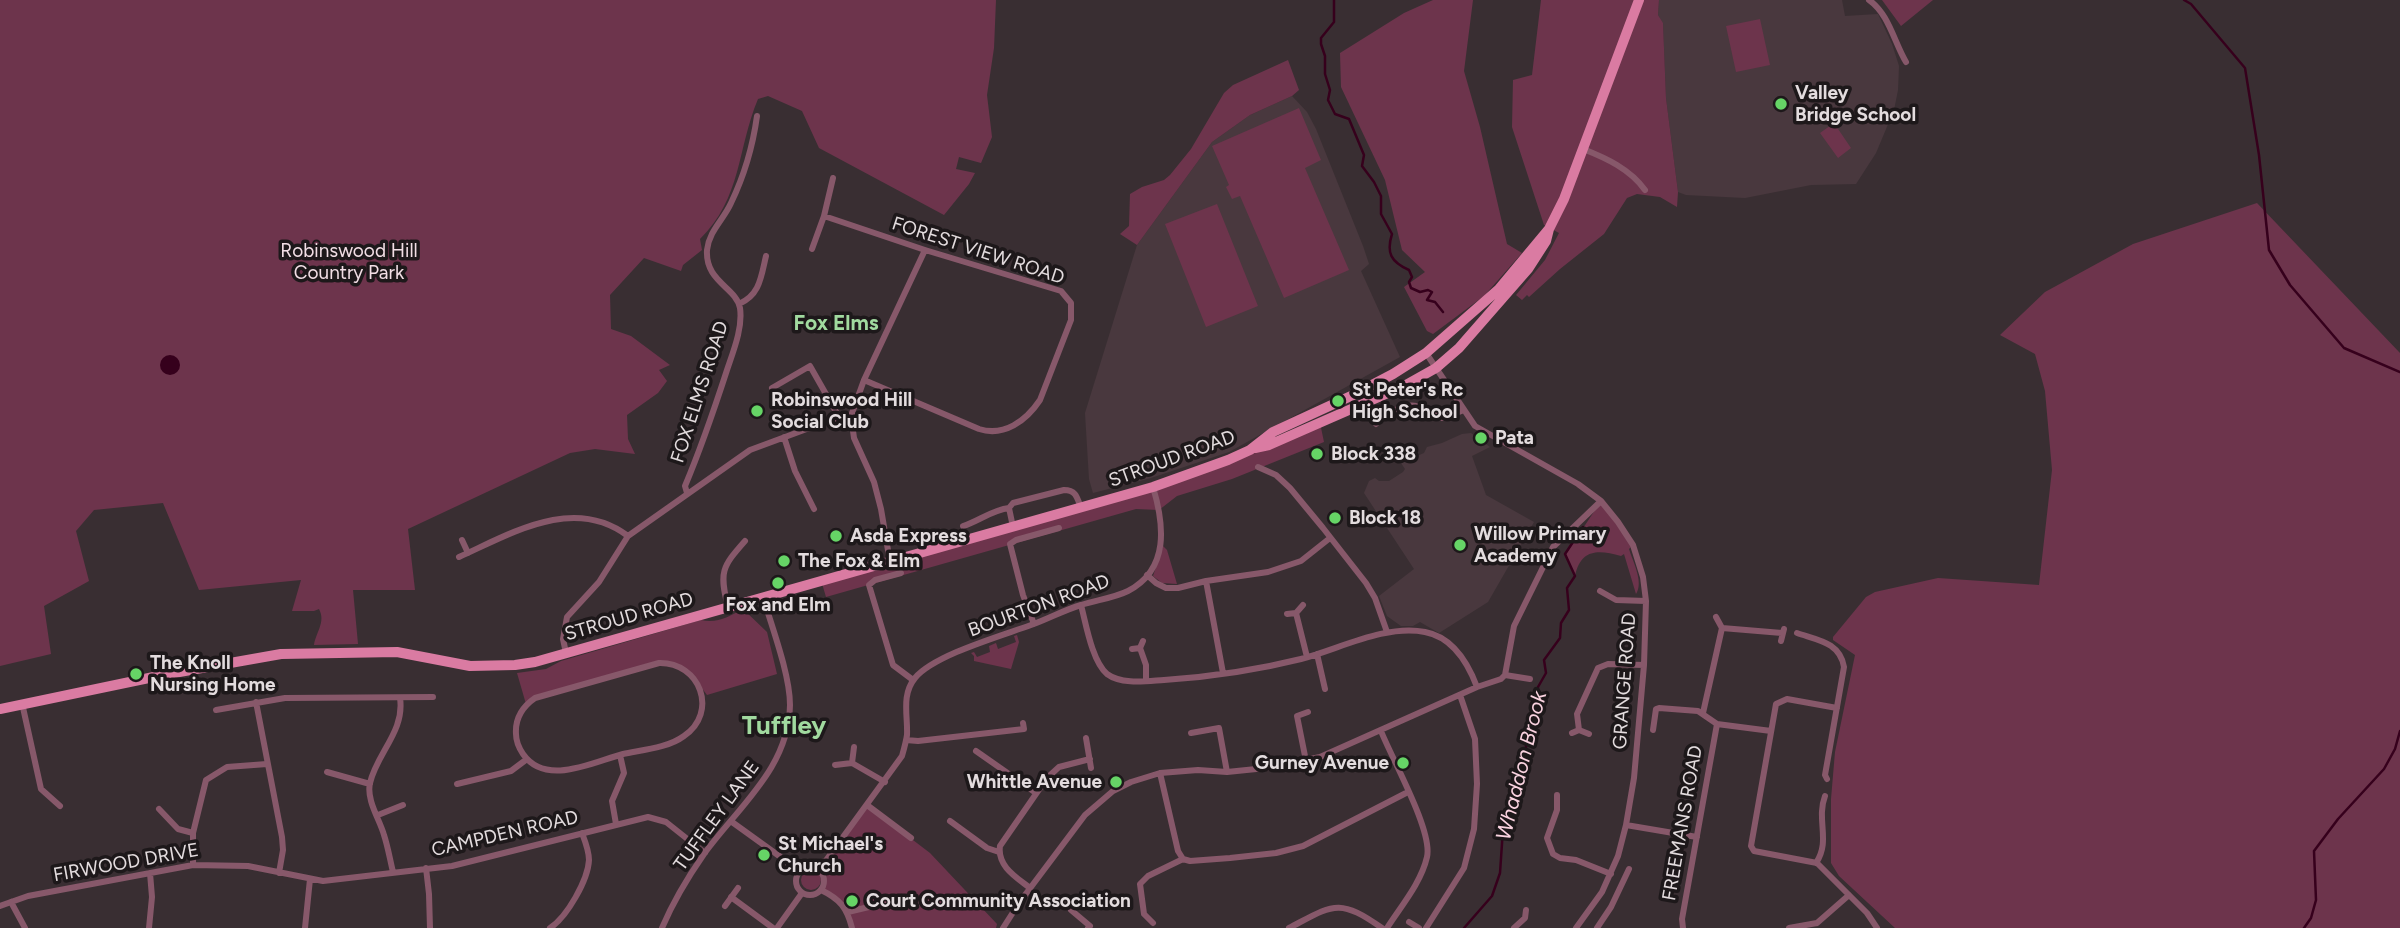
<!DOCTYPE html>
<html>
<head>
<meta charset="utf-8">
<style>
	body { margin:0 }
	canvas { display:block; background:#392e32 }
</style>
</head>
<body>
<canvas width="2400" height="928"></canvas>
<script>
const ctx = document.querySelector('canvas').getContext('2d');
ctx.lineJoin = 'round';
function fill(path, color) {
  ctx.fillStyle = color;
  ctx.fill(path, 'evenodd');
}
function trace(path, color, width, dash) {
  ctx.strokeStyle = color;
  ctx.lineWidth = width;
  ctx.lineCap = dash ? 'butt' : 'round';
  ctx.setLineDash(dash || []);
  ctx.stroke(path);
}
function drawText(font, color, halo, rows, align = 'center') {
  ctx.font = font + ' Figtree,sans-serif';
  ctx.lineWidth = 7;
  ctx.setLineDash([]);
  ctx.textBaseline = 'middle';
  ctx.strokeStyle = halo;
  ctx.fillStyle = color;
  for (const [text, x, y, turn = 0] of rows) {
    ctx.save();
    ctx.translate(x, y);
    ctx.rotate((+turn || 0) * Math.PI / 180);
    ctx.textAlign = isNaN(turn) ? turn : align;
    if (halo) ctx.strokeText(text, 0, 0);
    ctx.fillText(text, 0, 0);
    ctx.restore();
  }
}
const built = new Path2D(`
	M1659,0H1842L1845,16L1878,14L1892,44L1899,66L1898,90L1894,110L1876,153L1856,184L1811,185L1745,198L1686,195L1678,192L1666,98L1663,24L1658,15Z
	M1292,96L1307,112L1316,129L1363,246L1369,264L1361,271L1400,357L1229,452L1151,478L1093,493L1089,479L1085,413L1137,245L1212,142L1250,115Z
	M1471,433L1490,447L1472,456L1486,495L1534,522L1488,602L1439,633L1420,622L1413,626H1401L1387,616L1379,596L1414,569L1364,493L1369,481L1375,478L1379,481H1389L1403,472L1405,469L1401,463L1424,453L1427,447L1442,443L1462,434Z`);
const green = new Path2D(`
	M0,0H996L994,48L987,95L992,137L981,163L959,157L956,169L975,173L969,184L944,215L819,148L802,111L768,96L758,99C737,149 742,198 700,239L702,250L683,265L681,271L644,258L610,295L611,329L631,336L670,365L659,370L667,381L658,393L627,415L628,439L635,454L595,449L570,453L408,529L415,590H353L358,644L314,645C316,632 326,622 319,609L314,611H292L301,580L199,590L163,503L94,510L76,531L89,581L44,606L51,654L0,666Z
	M1433,0H1473L1464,71L1480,127L1507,244L1522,253L1484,296L1433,334L1427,331L1404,287L1425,272L1402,250L1385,180L1341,87L1340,53L1404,13Z
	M1541,0H1659L1658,15L1663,23L1666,98L1678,192L1677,207L1660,197L1637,194L1627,198L1604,234L1560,269L1529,297L1527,295L1522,300L1516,295L1545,260L1559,233L1544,225L1512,127L1513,80L1532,75Z
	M1882,0H1933L1901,26Z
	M1760,19L1770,65L1736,72L1726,26Z
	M1288,60L1299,90L1292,96L1250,115L1212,142L1137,245L1120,234L1129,226L1130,194L1142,187L1164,180L1170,175L1191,149L1224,93L1233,85Z
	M1299,108L1321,160L1305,168L1349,270L1284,298L1240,196L1232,199L1226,187L1229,185L1212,146Z
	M1834,123L1851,148L1838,158L1820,133Z
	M2257,203L2400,353V928H1895L1839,876L1831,863V799L1835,752L1855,655L1833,640V637L1866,597L1875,592L1938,578L2039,585L2052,470L2045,391L2035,354L2000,335L2045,292L2133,244Z
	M1217,204L1258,306L1206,327L1165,224Z
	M1320,423L1324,442L1232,479L1177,496L1159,510L1136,509L826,597L821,580L1081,508Z
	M1601,501L1633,545L1629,549C1633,562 1644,582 1636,594L1624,554L1621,556C1599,550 1581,548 1575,576L1566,554Z
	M1163,546L1167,550L1177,584L1162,583L1153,576Z
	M743,609L767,632L777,674L707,695L695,679L668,663L545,694L526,704L517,673L546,669L561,661L701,620C717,624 730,616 743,609Z
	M1017,635L1019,642L1011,669L974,661V656L971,653L974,652L977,657L990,652L989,646L996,643L998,649L1016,642L1014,636Z
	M867,805L930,853L997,924L996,928H852L848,912L821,890L825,879L819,870Z
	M801 880a10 10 0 1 1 20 0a10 10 0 1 1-20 0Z`);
const water = new Path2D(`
	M160 365a10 10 0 1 1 20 0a10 10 0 1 1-20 0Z`);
const stream = new Path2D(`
	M1334,0V22L1321,38V44L1325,56V74L1330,90L1328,100L1335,114L1349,119L1364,155L1362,166L1374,182L1381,196V214L1392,234C1386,253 1391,262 1409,270L1412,277L1409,282L1411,288L1420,292L1428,290L1432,292L1427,300L1435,302L1443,312
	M2184,0L2191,4L2245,68L2259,155L2269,250L2290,285L2344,348L2400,372
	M1464,928L1492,896L1500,873L1503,829L1509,826L1516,807L1522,761L1526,750V737L1538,702V687L1546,673L1544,660L1560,638L1561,623L1569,610L1567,588L1575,576L1565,554L1583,527
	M2304,928L2311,918L2316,900L2314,851L2338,819L2384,769L2395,749L2400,731`);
const minor = new Path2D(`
	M1869,0C1889,14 1894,42 1906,62
	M1583,149C1606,158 1630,169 1645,190
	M824,216L833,178
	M812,249L824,216L925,250L1061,291L1071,303V320L1040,400C1026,421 1004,437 979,429L864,380
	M739,304C760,295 761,277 766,256
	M1426,353L1475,426L1578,484L1601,501L1618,522L1633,545L1643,577L1646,601L1644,665L1634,778L1626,825L1618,856L1602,892L1576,928
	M772,388L810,366L839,417
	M1376,424C1385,415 1403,403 1416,406C1425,407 1432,417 1442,418C1449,418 1457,413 1463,410
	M784,437L795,471L814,509
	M1258,467L1276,475L1290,488L1323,528L1366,583L1375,598L1387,632
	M687,493L685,486C701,448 714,410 727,370C733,352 743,328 740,308C736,287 705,282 707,250C709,231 724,219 731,203C744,176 753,145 757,116
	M1009,508L1013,527
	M963,526C979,521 992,510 1009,508L1013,503L1064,490C1076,490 1077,497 1081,508
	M462,540L468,553
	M459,557C512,533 574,495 628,536
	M890,562L881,509L874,482L854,438L851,416L864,380L925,250
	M901,573L875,580L869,585L893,665L913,680
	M1147,575L1156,583L1166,588H1178L1206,581L1268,572L1301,561L1330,538
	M1206,581L1223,673
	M1600,591L1616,600L1646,601
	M1081,605C1086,624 1092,661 1107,674C1122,685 1147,681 1164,680C1210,677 1257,670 1301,659C1339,649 1386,624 1425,632C1452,637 1468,663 1477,687
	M728,607C719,572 722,567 745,541
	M1296,613L1307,657
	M1287,614L1296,613L1303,605
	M1716,617L1722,628L1782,633
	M1034,624L1023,595L1010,544L1016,540L1059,528
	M1797,633C1817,640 1840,642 1844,667L1825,775L1827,779
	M1781,641L1784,629
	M1140,648L1146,665V681
	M1132,649L1140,648L1143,641
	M566,653L563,639L567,617L599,582L628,536L750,450L839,417L851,416
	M1317,654L1325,689
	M659,663C700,662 719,712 684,736C668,748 642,750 623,754C593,762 546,787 523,754C519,748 516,742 516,734C515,719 522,707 535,698Z
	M1505,675L1514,626L1553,547L1601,501
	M256,702L282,837L283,850L279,873
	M22,703L41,789L60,806
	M1837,708L1787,699L1776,704L1751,846L1754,851L1817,863L1867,913L1877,928
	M216,710L285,698L433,697
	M1703,713L1722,628
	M1579,730L1577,714L1598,668L1608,664L1644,665
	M1653,730L1656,709L1659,708L1698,711L1717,724L1771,731
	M1381,731C1392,759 1433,831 1427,857C1421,883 1401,906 1387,928
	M1191,733L1219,728L1227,772
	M1572,733L1579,730L1589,734
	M1086,738L1091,768
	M906,740L918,741L1024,729L1023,723
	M976,751L1036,793
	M1306,761L1297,716L1308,712
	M852,763L854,747
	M835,765L852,763L885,782
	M327,772L370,784
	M1160,773L1178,851L1183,859
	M457,784L511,771L527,759
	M1557,795V810L1547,838L1553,854L1560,858L1576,860L1611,874
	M867,805L911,838
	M159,809L178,829L193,833
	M378,815L403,805
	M950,821L987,848L999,852
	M732,822L800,871
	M616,824L612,801L624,773L620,755
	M1626,825L1697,837
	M1183,859L1190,861L1230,858L1276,853L1303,846L1408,792
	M1816,863C1831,841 1816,820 1825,796
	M193,865V833L206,780L227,767L267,764
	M796 881a14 14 0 1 1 28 0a14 14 0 1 1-28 0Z
	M426,868L429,894L430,928
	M819,870L902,756C904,749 906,742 907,735C908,716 901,695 915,678C934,655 1001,636 1031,625C1048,619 1064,610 1081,605C1096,600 1114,598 1128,591C1170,569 1164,524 1153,487
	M393,872C390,860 388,847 384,835C380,820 366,800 370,783C377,753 405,731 400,698
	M1030,888C1016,877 997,866 1000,846L1047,778L1059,767L1090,759
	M821,890C840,899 847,908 852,928
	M731,897L773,928
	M11,902L25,928
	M0,906L28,896L193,865L248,866L323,881L452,866L648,817L666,822L705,853
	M725,906L738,888
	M1071,910L1090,926L1088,928
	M848,912L877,905L930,903
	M1409,922L1419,928
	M1153,923L1144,914L1140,884L1148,876L1183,859
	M1817,923L1849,895
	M149,928L152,897L150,873
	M305,928L310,879
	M550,928C567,917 588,880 589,860C589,851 585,841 582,833
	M662,928C673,902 688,877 704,854C738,807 789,768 790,705C790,675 772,627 763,597
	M777,928L802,893
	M1003,928L1019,903L1085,815L1113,791L1131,782L1160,773L1198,770L1227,772L1266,768L1320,757L1477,687L1501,679L1505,675L1530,679
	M1289,928C1333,905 1338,897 1382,928
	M1426,928L1464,868L1474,829L1477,784L1475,739L1460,695
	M1514,928L1525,918L1526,910
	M1597,928L1611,907L1629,869
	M1683,928L1682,919L1717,724
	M1789,928L1817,923`);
const primary = new Path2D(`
	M1255,448L1269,445L1326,420L1404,386L1436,368L1459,348L1528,269L1546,241L1549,229L1564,199L1639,0
	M0,709L168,674L281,654L397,652L470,666L515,665L535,662L1153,487L1228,460L1250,450L1273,432L1351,396L1393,374L1426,353L1499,289L1549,229`);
const markers = [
	[1781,104,7,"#66d466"],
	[1338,401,7,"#66d466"],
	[757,411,7,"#66d466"],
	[1481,438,7,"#66d466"],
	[1317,454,7,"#66d466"],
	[1335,518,7,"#66d466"],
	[836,536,7,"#66d466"],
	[1460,545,7,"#66d466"],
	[784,561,7,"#66d466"],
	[778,583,7,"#66d466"],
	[136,674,7,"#66d466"],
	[1403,763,7,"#66d466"],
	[1116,782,7,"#66d466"],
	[764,855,7,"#66d466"],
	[852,901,7,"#66d466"]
];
const poiNames = [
	["Valley",1795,93],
	["Bridge School",1795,115],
	["St Peter's Rc",1352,390],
	["High School",1352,412],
	["Robinswood Hill",771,400],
	["Social Club",771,422],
	["Pata",1495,438],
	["Block 338",1331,454],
	["Block 18",1349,518],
	["Willow Primary",1474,534],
	["Academy",1474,556],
	["Asda Express",850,536],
	["The Fox & Elm",798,561],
	["Fox and Elm",778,605,"center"],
	["The Knoll",150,663],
	["Nursing Home",150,685],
	["Gurney Avenue",1389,763,"right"],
	["Whittle Avenue",1102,782,"right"],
	["St Michael's",778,844],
	["Church",778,866],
	["Court Community Association",866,901]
];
const parkNames = [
	["Robinswood Hill",349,251],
	["Country Park",349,273]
];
const streetNames = [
	["FOREST VIEW ROAD",978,251,18],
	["FOX ELMS ROAD",700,392,-72],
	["STROUD ROAD",1172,459,-20],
	["BOURTON ROAD",1039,606,-20],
	["STROUD ROAD",629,617,-16],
	["GRANGE ROAD",1625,681,-86],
	["TUFFLEY LANE",717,816,-54],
	["FREEMANS ROAD",1683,823,-80],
	["CAMPDEN ROAD",505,834,-13],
	["FIRWOOD DRIVE",126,863,-10]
];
const neighbourhoodNames = [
	["Fox Elms",836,324]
];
const waterNames = [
	["Whaddon Brook",1522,766,-76]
];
const districtNames = [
	["Tuffley",784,726]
];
fill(built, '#49383e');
fill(green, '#6d344c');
fill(water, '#36001c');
trace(stream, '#36001c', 2.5);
trace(minor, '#87586a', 6);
trace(primary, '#da7ba2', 10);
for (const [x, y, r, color] of markers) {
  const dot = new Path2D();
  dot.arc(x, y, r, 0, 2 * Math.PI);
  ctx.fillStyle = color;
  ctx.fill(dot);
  trace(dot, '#1d181a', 2.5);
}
drawText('bold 19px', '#e3dcde', '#1d181a', poiNames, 'left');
drawText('19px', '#f2dee5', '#1d181a', parkNames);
drawText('19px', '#e3dcde', '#1d181a', streetNames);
drawText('bold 21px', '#a1da9f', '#1d181a', neighbourhoodNames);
drawText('italic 21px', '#fad3e0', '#1d181a', waterNames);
drawText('bold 26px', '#a1da9f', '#1d181a', districtNames);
</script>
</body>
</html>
